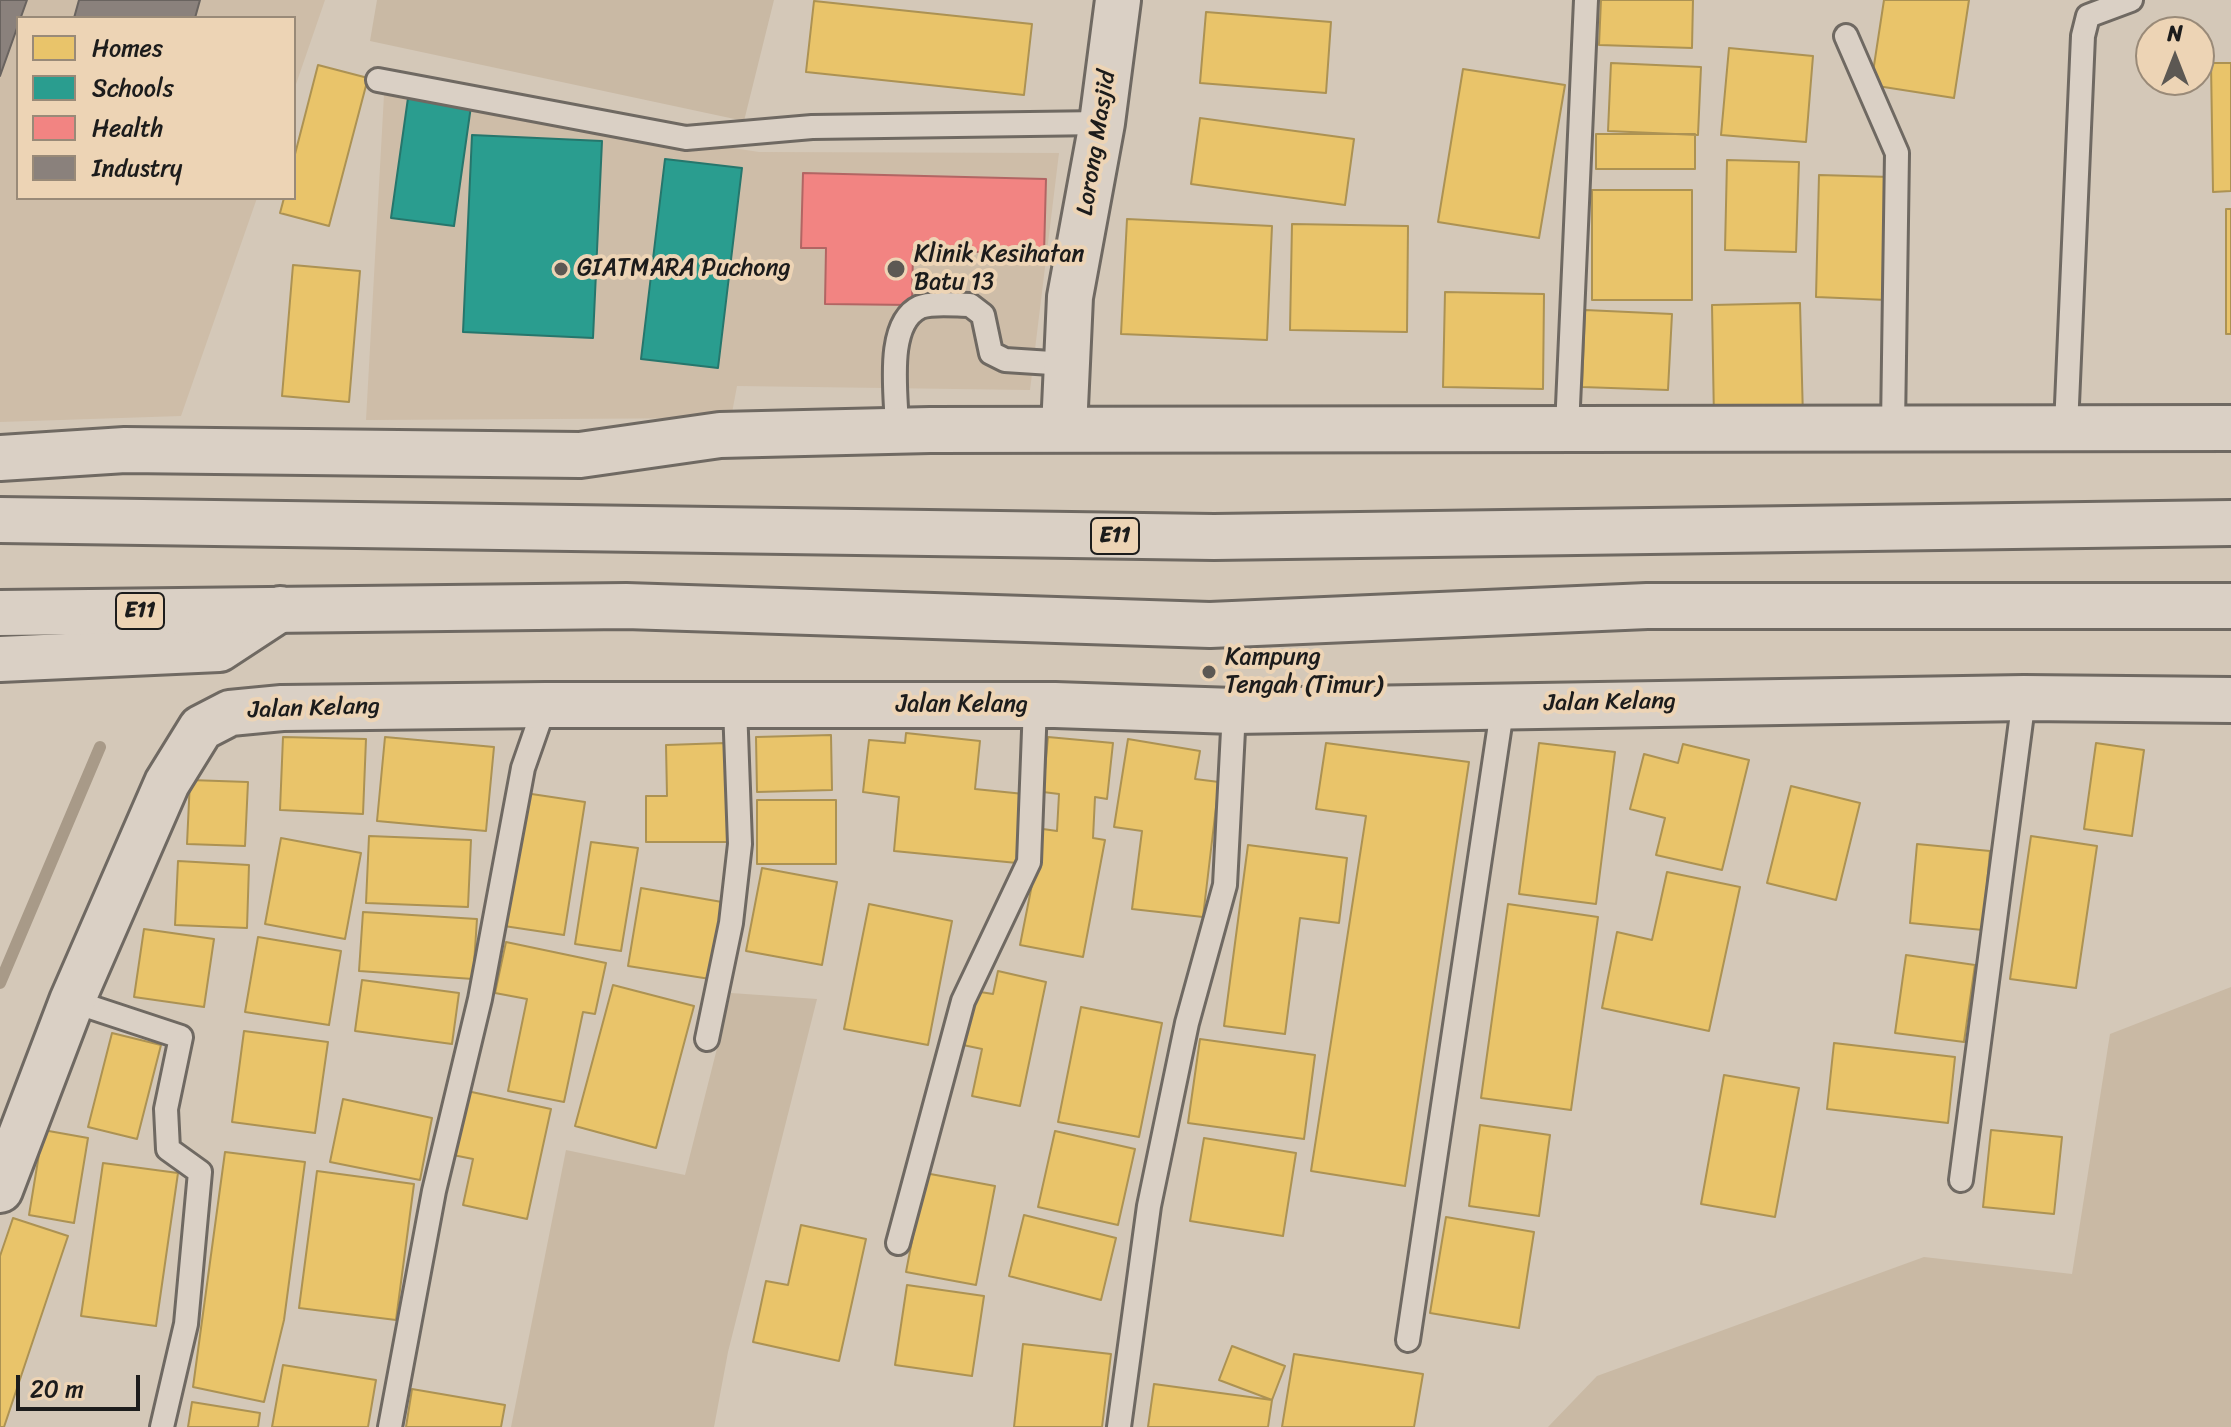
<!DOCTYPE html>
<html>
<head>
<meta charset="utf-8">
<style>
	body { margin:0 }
	#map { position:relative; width:2231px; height:1427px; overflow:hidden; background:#d4c8b8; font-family:Sriracha,sans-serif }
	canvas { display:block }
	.legend { position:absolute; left:16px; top:16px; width:280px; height:184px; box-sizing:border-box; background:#edd4b5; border:2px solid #998a78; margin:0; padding:10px 14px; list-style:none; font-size:24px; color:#1c1c1c }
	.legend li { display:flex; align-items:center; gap:16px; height:40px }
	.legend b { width:40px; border:2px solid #998a78 }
	.north { position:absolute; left:2135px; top:16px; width:80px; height:80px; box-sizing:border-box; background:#edd4b5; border:2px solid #998a78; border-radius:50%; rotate:0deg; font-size:22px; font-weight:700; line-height:32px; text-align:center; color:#1c1c1c }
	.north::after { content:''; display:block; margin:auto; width:28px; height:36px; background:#5c5853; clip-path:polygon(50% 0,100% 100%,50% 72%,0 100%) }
	.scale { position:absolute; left:16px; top:1375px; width:124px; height:36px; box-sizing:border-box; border:4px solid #1c1c1c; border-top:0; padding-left:10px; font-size:24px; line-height:28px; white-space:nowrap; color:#1c1c1c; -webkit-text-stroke:6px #edd4b5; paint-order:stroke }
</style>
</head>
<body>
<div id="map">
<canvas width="2231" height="1427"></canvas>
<ul class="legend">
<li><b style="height:22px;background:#e9c46a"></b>Homes</li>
<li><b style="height:22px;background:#2a9d8f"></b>Schools</li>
<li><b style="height:22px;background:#f28482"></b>Health</li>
<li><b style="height:22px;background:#8a817c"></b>Industry</li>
</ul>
<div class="north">N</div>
<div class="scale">20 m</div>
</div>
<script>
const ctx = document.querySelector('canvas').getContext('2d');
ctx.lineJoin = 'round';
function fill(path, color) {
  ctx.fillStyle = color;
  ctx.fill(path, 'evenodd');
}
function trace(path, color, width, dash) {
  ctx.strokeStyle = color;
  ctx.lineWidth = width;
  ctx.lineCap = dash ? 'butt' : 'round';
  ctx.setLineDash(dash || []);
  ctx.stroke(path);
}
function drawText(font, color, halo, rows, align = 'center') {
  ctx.font = font + ' Sriracha,sans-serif';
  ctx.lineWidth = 8;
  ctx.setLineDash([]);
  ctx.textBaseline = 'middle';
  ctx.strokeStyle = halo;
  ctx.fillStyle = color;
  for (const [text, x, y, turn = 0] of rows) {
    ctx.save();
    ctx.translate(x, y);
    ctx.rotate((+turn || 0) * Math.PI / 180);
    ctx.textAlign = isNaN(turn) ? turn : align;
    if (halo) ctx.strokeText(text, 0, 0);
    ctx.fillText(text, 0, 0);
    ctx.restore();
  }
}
const built = new Path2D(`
	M0,0H325L294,90V18H18V198H257L181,416L0,422Z
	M384,95L759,152L1059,153L1030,390L737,386L731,418L366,420Z`);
const green = new Path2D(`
	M377,0H774L744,121L370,41Z
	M2231,987V1427H1548L1597,1376L1924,1257L2072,1274L2110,1034Z
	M731,993L817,999L728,1352L714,1427H511L566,1150L685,1175Z`);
const homes = new Path2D(`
	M1601,0H1693L1692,48L1599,45Z
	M1884,0H1969L1954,98L1871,85Z
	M814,1L1032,24L1024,95L806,72Z
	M1206,12L1331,22L1326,93L1200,83Z
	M1729,48L1813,56L1806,142L1721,135Z
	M1611,63L1701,67L1698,135L1608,131Z
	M2211,63H2231V191L2213,192Z
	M318,65L368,78L329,226L280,213L284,198H294V158Z
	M1463,69L1565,85L1539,238L1438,222Z
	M1200,118L1354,139L1345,205L1191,184Z
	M1596,134H1695V169H1596Z
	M1727,160L1799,162L1796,252L1725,250Z
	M1819,175L1891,177L1887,300L1816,297Z
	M1592,190H1692V300H1592Z
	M2226,209H2231V334H2226Z
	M1127,219L1272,226L1267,340L1121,334Z
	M1292,224L1408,226L1407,332L1290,330Z
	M293,265L360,271L349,402L282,396Z
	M1445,292L1544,294L1543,389L1443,387Z
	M1800,303L1803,418L1714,420L1712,305Z
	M1585,310L1672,314L1668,390L1582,387Z
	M906,733L980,741L975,789L1024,794L1017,863L894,851L899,797L863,792L869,740L905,743Z
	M831,735L832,790L757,792L756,737Z
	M283,737L366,739L363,814L280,810Z
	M385,737L494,747L486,831L377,821Z
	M1048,737L1113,743L1107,799L1095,797L1093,838L1105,840L1083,957L1020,945L1043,829L1057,831L1059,794L1043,792Z
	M1128,739L1200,751L1195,779L1219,782L1203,917L1132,909L1142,831L1114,827Z
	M726,743L731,842H646V796H667L666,745Z
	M1326,743L1469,762L1405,1186L1311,1171L1366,816L1316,809Z
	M1539,743L1615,752L1596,904L1519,894Z
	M2096,743L2144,750L2132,836L2084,829Z
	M1683,744L1749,760L1722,870L1656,855L1665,818L1630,809L1644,754L1678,763Z
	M190,780L248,782L245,846L187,844Z
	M1791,786L1860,803L1836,900L1767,883Z
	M525,793L585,802L564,935L504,926Z
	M757,800H836V864H757Z
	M369,836L471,840L468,907L366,903Z
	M2031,836L2097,846L2076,988L2010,979Z
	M281,838L361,853L345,939L265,924Z
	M591,842L638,848L621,951L575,944Z
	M1917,844L1990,851L1983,930L1910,923Z
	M1248,845L1347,858L1339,923L1300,918L1285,1034L1224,1026Z
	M178,861L249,865L247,928L175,925Z
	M762,868L837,882L822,965L746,951Z
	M1667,872L1740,887L1709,1031L1602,1008L1617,932L1652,940Z
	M641,888L722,902L710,979L628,966Z
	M869,904L952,921L928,1045L844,1029Z
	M1508,904L1598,917L1571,1110L1481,1098Z
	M363,912L477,919L473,979L359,971Z
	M144,929L214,939L204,1007L134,997Z
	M258,937L341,951L329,1025L245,1012Z
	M506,942L606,963L595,1014L583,1012L564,1102L508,1091L527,999L495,993Z
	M1906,955L1975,965L1964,1042L1895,1033Z
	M998,971L1046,982L1020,1106L972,1096L982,1049L963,1045L974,991L993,994Z
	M362,980L459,993L452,1044L355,1031Z
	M613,985L694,1006L656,1148L575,1126Z
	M1081,1007L1162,1023L1139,1137L1058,1122Z
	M244,1031L328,1042L315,1133L232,1122Z
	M112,1033L161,1045L137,1139L88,1127Z
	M1200,1039L1315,1055L1304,1139L1188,1123Z
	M1834,1043L1955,1057L1948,1123L1827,1109Z
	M1724,1075L1799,1088L1775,1217L1701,1204Z
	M467,1091L551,1109L527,1219L463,1205L473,1159L453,1155Z
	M343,1099L432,1118L420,1180L330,1162Z
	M1480,1125L1550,1135L1539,1216L1469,1206Z
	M43,1130L88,1138L74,1223L29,1215Z
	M1991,1130L2062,1137L2054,1214L1983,1207Z
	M1055,1131L1135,1149L1118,1225L1038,1207Z
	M1204,1138L1296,1153L1283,1236L1190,1221Z
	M225,1152L305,1162L284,1320L264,1402L193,1387Z
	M103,1163L178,1173L156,1326L81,1316Z
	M317,1171L414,1184L396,1320L299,1308Z
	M925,1173L995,1186L976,1285L906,1272Z
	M1024,1215L1116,1238L1101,1300L1009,1276Z
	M1446,1217L1534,1232L1519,1328L1430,1313Z
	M13,1218L68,1236L4,1427H0V1256Z
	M801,1225L866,1239L839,1361L753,1342L766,1281L788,1285Z
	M907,1285L984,1296L972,1376L895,1365Z
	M1023,1344L1111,1354L1102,1427H1014Z
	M1232,1346L1285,1366L1272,1400L1219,1380Z
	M1294,1354L1423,1374L1414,1427H1282Z
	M283,1365L376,1380L368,1427H272Z
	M1154,1384L1272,1400L1268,1427H1148Z
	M412,1389L505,1405L501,1427H406Z
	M192,1402L260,1413L258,1427H188Z`);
const schools = new Path2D(`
	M409,91L472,99L454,226L391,218Z
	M472,135L602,141L593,338L463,332Z
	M665,159L742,168L718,368L641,359Z`);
const health = new Path2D(`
	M803,173L1046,179L1044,254L913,250L912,305L825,304L826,248H801Z`);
const industry = new Path2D(`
	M0,0H27L0,76Z
	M79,0H200L195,18H74Z`);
const stream = new Path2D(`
	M0,983L100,747`);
const lane = new Path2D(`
	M1846,36L1897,153L1893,426
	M378,80L686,138L812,127L1102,123
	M2066,427L2083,36L2088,16L2131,0
	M1567,428L1586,0
	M897,431C897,397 884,324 920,307C933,302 956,305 970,305L983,315L991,353L1005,360L1067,364
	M72,1001L181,1037L166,1109L168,1149L200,1172L186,1324L162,1427
	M707,1039L731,923L740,844L735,706
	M1961,1180L2024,698
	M898,1243L963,1001L1029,862L1035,705
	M1408,1340L1503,704
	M390,1427L434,1191L480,999L523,768L545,705
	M1119,1427L1149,1206L1187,1023L1225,885L1234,711`);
const street = new Path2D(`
	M1064,429L1070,297L1102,123L1118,0
	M0,458L125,450L580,455L720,435L930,430L2231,428
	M0,659L219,649L280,609
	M0,1190L72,1001L167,783L201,728L230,713L282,708L545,705H1055L1234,711L2024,698L2231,700`);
const highway = new Path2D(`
	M0,520L1214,537L2231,523
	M0,613L626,606L1210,625L1647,606H2231`);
const markers = [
	[561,269,8,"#5c5853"],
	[896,269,10,"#5c5853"],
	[1209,672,8,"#5c5853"]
];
const shields = [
	[1115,536,48],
	[140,611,48]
];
const shieldNames = [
	["E11",1115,536],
	["E11",140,611]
];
const streetNames = [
	["Lorong Masjid",1097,143,-81],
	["Jalan Kelang",1610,703,-1],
	["Jalan Kelang",962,705],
	["Jalan Kelang",314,709,-2]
];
const poiNames = [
	["Klinik Kesihatan",914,255],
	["Batu 13",914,283],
	["GIATMARA Puchong",577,269],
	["Kampung",1225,658],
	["Tengah (Timur)",1225,686]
];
fill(built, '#cebda8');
fill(green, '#c9b9a4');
fill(homes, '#e9c46a');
trace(homes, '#ac9253', 2);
fill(schools, '#2a9d8f');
trace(schools, '#26766c', 2);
fill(health, '#f28482');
trace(health, '#b26563', 2);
fill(industry, '#8a817c');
trace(industry, '#69635f', 2);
trace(stream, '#a89a88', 12);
trace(lane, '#6f6962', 28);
trace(street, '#6f6962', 50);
trace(highway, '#6f6962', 50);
trace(lane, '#dad0c5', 22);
trace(street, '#dad0c5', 44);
trace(highway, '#dad0c5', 44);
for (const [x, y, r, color] of markers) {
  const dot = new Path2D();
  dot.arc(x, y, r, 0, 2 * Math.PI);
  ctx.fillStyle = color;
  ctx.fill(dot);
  trace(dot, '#edd4b5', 3);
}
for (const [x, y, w] of shields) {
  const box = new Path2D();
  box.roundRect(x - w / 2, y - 18, w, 36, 6);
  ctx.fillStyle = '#edd4b5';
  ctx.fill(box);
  trace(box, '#1c1c1c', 2);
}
drawText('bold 22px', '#1c1c1c', null, shieldNames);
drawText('24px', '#1c1c1c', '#edd4b5', streetNames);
drawText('24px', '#1c1c1c', '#edd4b5', poiNames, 'left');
</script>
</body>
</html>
